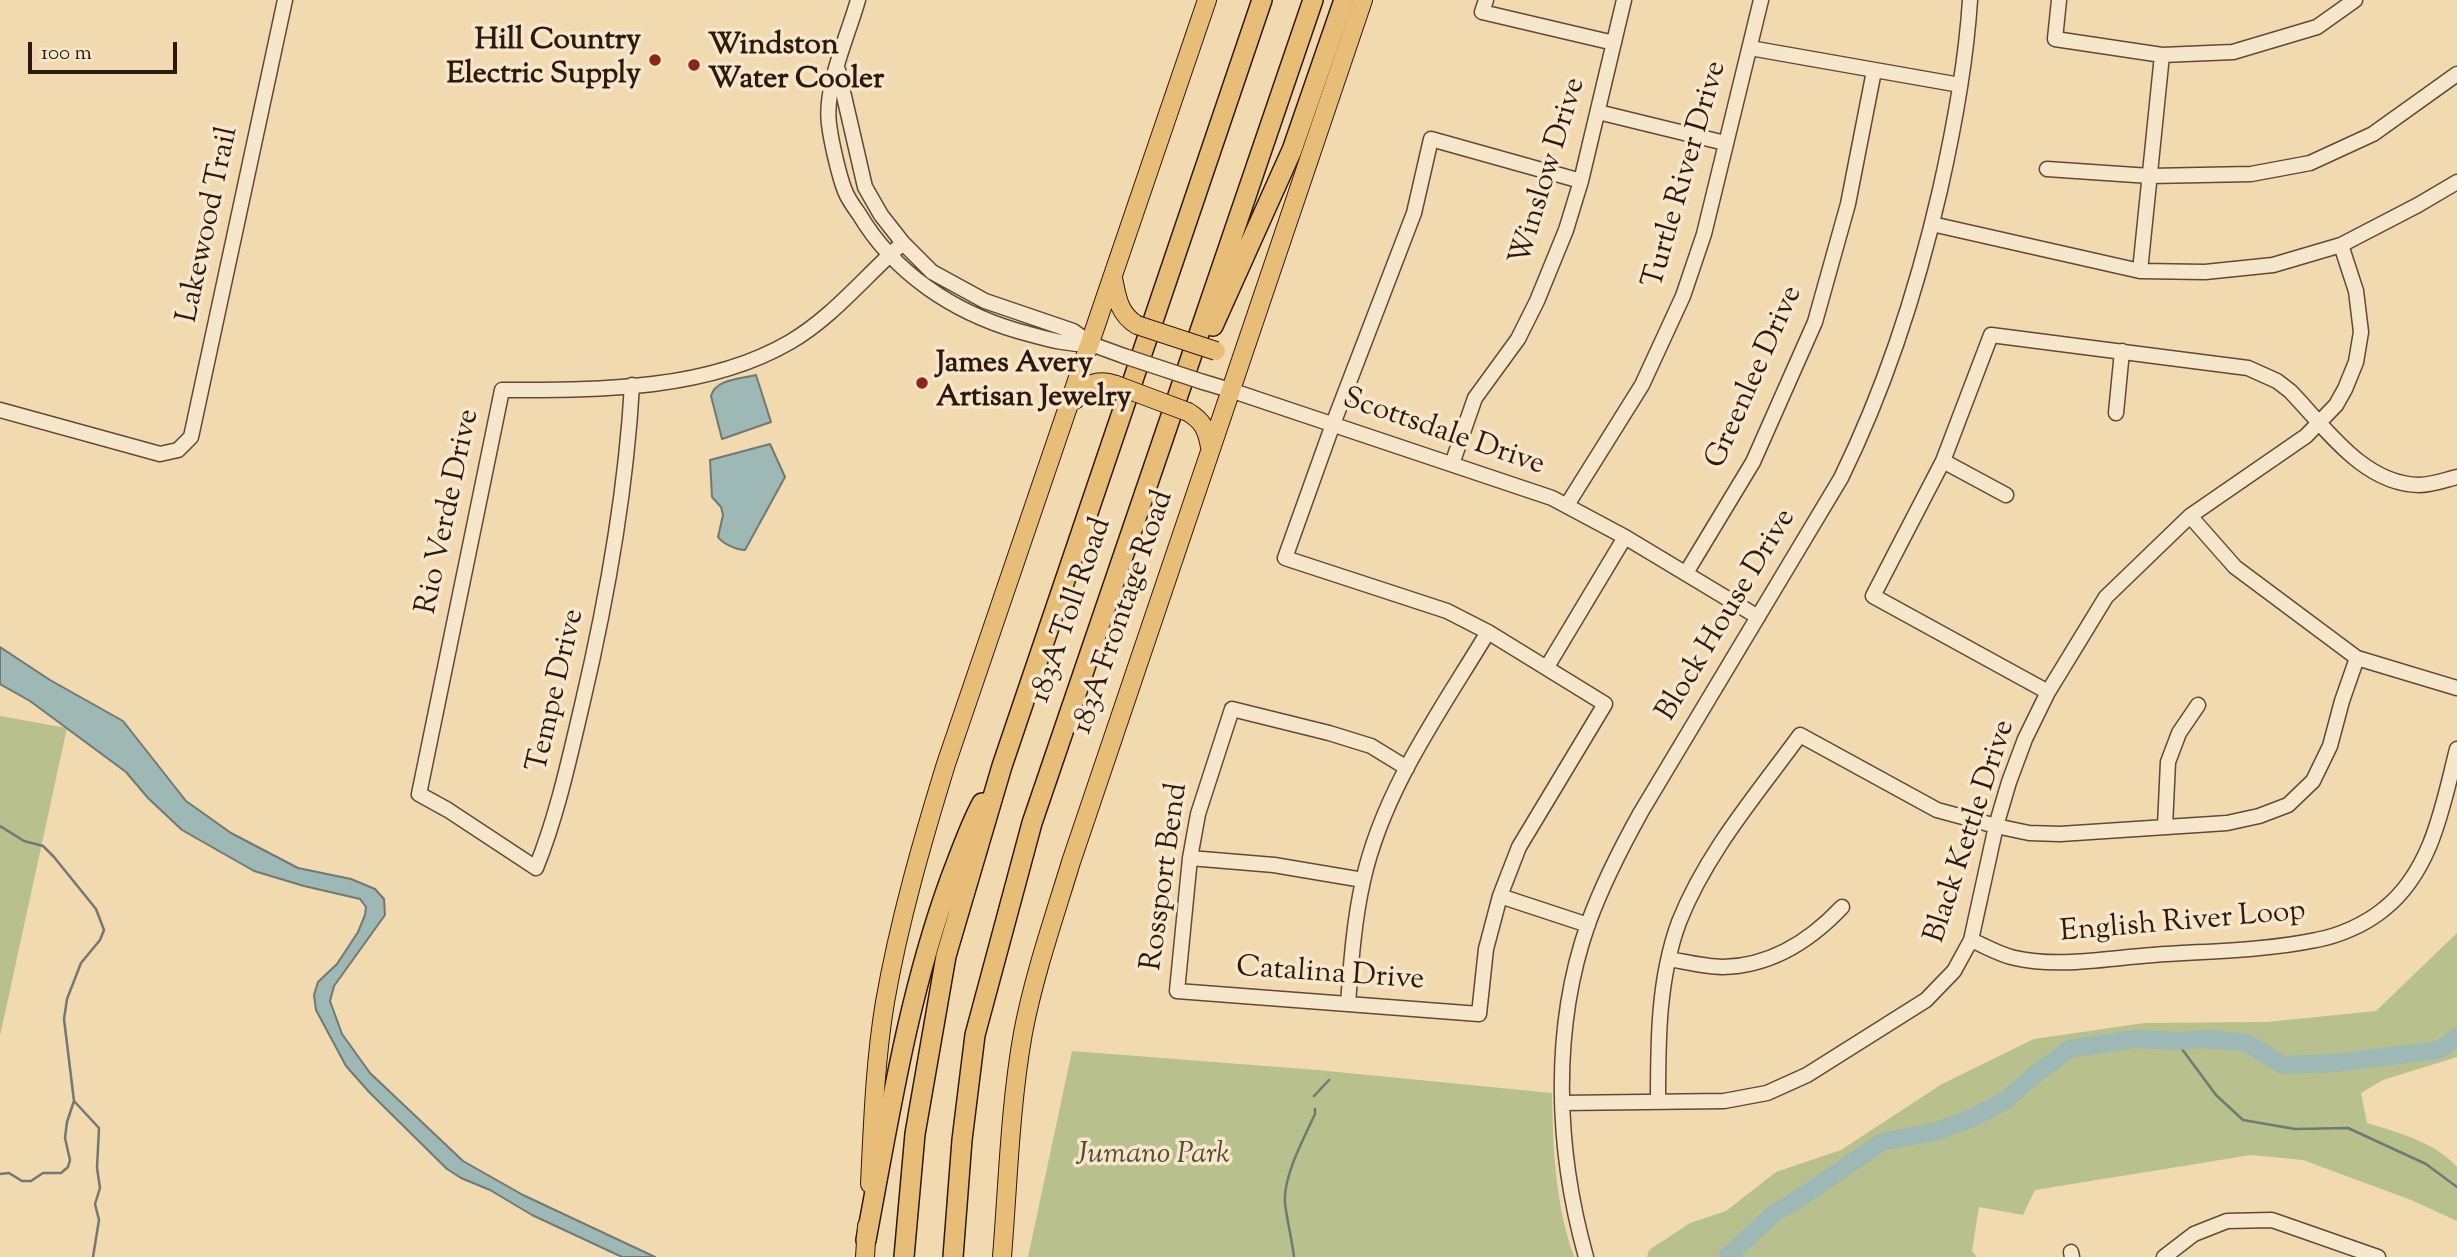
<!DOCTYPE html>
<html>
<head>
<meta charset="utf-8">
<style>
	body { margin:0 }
	#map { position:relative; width:2457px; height:1257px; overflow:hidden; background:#f1dab0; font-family:"Sorts Mill Goudy",serif }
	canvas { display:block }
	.scale { position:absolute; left:28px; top:42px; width:149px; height:32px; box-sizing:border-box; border:4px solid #2f190e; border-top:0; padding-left:9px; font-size:21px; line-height:24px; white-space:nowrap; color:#2f190e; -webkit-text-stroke:5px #f6e7cc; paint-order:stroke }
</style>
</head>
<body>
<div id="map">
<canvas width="2457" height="1257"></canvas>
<div class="scale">100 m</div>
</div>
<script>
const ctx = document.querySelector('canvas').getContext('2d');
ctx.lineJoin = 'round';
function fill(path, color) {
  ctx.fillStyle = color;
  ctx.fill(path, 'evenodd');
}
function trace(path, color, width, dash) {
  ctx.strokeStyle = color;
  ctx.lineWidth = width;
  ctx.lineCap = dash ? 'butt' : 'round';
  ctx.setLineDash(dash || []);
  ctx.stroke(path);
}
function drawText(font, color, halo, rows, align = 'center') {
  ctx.font = font + ' "Sorts Mill Goudy",serif';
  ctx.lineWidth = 7;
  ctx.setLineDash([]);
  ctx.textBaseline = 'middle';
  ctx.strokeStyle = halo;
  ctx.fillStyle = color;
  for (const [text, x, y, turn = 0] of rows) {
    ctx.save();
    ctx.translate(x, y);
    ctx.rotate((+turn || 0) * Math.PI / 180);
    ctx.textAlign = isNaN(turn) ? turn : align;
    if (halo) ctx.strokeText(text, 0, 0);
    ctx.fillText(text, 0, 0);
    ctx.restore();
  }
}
const green = new Path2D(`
	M0,716L67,728L0,1036Z
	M2457,933V1057L2383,1080L2361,1093L2367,1123C2397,1132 2435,1142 2457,1167V1221L2411,1200L2303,1160L2251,1155L2035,1190L2023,1215L1979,1207L1972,1251L1977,1257H1647L1649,1250L1690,1223L1726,1211L1776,1172L1841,1150L1942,1084L2034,1039L2144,1023L2267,1022L2376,1011Z
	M1072,1051L1317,1070L1552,1093C1553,1150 1555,1203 1574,1257H1028Z`);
const water = new Path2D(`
	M756,375L771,422L722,439L711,396C715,379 741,379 756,375Z
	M770,444L785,477L745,550C737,550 723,544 718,537L723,515L721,507L712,497L710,460Z
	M0,647L50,680L123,721L186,801L231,833L298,868L351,879L375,889L384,899L385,915L334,986L330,1001L342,1034L370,1073L463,1161L523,1195L655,1257H622L532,1215L490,1190L461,1178L447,1169L370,1093L346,1066L316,1010L314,995L318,982L337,964L358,932L365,915L366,907L360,899L304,886L254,871L182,830L148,798L126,772L30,701L0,684Z`);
const stream = new Path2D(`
	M0,826L24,841L43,846L54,857L96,909L104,930L100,940L81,963L67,999L64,1019L74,1101L67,1122L65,1138L70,1160L68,1167L61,1173H43L31,1181H22L9,1173L0,1174
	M2176,1041L2216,1095L2243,1120L2295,1129L2348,1128L2426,1164L2457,1187
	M1314,1096L1329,1080
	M74,1101L99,1128L97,1168L100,1188L95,1204L99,1220L93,1257
	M1294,1257C1292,1239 1287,1221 1285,1203C1283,1176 1304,1138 1315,1114V1109`);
const river = new Path2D(`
	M1727,1257L1774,1213L1797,1200L1882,1142L1938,1131L1974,1117L2006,1100L2038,1072L2070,1049L2135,1039L2176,1041L2209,1039L2247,1043L2283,1065L2335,1063L2439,1050L2457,1037`);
const minor = new Path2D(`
	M858,0C848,36 824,87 829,124C831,141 839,176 845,191C848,199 854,207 859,214C894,273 953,312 1018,331C1044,338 1064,345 1091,344
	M1486,0L1482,12L1614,43
	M2059,0L2055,39L2162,55L2233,52L2317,27L2355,0
	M1750,48L1960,85
	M838,70L865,187L881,215L903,243L932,272L985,301L1073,331L1091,344L1124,356
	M1598,112L1725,143
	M2047,169L2150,176L2251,174L2310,163L2373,134L2457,74
	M1932,224L2140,271L2205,272L2273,265L2341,245L2418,205L2457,182
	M2140,271L2162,55
	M1203,382L1230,390L1552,498L1625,537L1758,617
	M632,385C626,493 607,599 582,705C569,760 557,816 536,868L448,810L419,794L502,390C597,390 706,391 790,342C833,317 866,275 903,243
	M0,410L160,454L178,450L191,437L285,0
	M2116,413L2122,351
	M1943,461L2006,495
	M1452,464L1475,398L1518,339L1537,301L1566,230L1581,181L1624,0
	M1567,505L1642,385L1683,296L1704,234L1761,0
	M2190,516L2235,567L2357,658L2457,688
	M1686,573L1753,462L1815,322L1848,204L1874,71
	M1547,667L1625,537
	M2048,692L1873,596L1943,461L1991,335L2248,368L2277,381L2290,391C2326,428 2363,484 2419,485C2432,485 2445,480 2457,477
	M1407,768L1371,746L1329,733L1232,709L1198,814L1190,858L1177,991L1479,1014L1486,949L1500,896L1519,847L1605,704L1488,632L1447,611L1285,558L1333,424L1414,213L1431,139L1581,181
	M2165,826L2168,762L2179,733L2198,705
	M1190,858L1274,865L1363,880
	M1500,896L1588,925
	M1971,940C1985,946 2000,955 2015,958C2059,968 2108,958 2153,955C2207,951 2263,951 2316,940C2339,936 2366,924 2384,909C2432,871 2443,805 2457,749
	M1669,959C1686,962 1706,967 1723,967C1770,966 1810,941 1842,907
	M1348,1004C1351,963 1354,921 1363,881C1383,790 1441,710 1488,632
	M1658,1101C1658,1041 1658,979 1679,922C1706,853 1757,794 1800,735L1937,810L1996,826L2029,833L2060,834L2227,823L2259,816L2288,805L2313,781L2330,746L2342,701L2357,658
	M1562,1103L1724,1101L1767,1093L1807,1075L1926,1000L1954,971L1971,940L1996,826L2009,782L2025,739L2048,692L2106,597L2190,516L2306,436L2336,405L2345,389L2356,362L2361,332L2356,291L2341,245
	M2071,1252L2072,1257
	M1586,1257C1556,1150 1551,1030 1588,924C1602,885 1621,848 1641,812L1841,478C1886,386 1917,290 1940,190C1954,128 1966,64 1970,0
	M2164,1257L2194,1234L2227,1221L2272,1220L2378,1257`);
const major = new Path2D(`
	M1113,278C1117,298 1119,314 1137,325
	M1075,400C1086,384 1097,378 1116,385
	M1188,412C1203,421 1207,430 1210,447
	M870,1184C873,1123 875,1062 885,1002C899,922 922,842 946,764L1207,0
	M865,1257L867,1226
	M1002,1257C1008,1183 1010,1106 1023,1033C1034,975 1054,918 1071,862L1363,0`);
const highway = new Path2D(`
	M1213,326L1292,150L1344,0
	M866,1240C889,1118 908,994 951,877C961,852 969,827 982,803
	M904,1257L915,1134L946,956L1002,766L1262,0
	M953,1257L962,1140L975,1035L1032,823L1313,0`);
const minorBridge = new Path2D(`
	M1124,356L1203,382`);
const majorBridge = new Path2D(`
	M1137,325L1216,351
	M1116,385L1188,412`);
const markers = [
	[655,60,7,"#8f2418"],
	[694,65,7,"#8f2418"],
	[922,383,7,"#8f2418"]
];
const poiNames = [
	["Hill Country",641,43,"right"],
	["Electric Supply",641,77,"right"],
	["Windston",708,48],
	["Water Cooler",708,82],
	["James Avery",936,366],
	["Artisan Jewelry",936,400]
];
const streetNames = [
	["Winslow Drive",1550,172,-73],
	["Turtle River Drive",1687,175,-74],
	["Lakewood Trail",210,225,-78],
	["Greenlee Drive",1756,378,-66],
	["Scottsdale Drive",1443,434,19],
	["Rio Verde Drive",450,512,-78],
	["183A Toll Road",1073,611,-71],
	["183A Frontage Road",1125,613,-71],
	["Block House Drive",1728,616,-59],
	["Tempe Drive",558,691,-77],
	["Black Kettle Drive",1972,832,-72],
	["Rossport Bend",1167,877,-82],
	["English River Loop",2183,924,-5],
	["Catalina Drive",1330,976,4]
];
const parkNames = [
	["Jumano Park",1153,1157]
];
fill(green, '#b8c08d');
fill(water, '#9eb8b5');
trace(water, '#727872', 2);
trace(stream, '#727872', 2.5);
trace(river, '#9eb8b5', 18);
trace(minor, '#604936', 17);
trace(major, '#2f190e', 20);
trace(highway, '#2f190e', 22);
trace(minor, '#f6e7cc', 14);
trace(major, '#e8bd78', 18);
trace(highway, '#e8bd78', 19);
trace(minorBridge, '#604936', 17, []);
trace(majorBridge, '#2f190e', 20, []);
trace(minorBridge, '#f6e7cc', 14);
trace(majorBridge, '#e8bd78', 18);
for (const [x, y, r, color] of markers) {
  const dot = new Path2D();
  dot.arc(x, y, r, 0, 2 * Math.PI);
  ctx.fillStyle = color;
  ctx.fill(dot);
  trace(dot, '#f6e7cc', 2.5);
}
drawText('bold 30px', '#2f190e', '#f6e7cc', poiNames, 'left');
drawText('30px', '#2f190e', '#f6e7cc', streetNames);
drawText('italic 30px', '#584b34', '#f6e7cc', parkNames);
</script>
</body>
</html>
